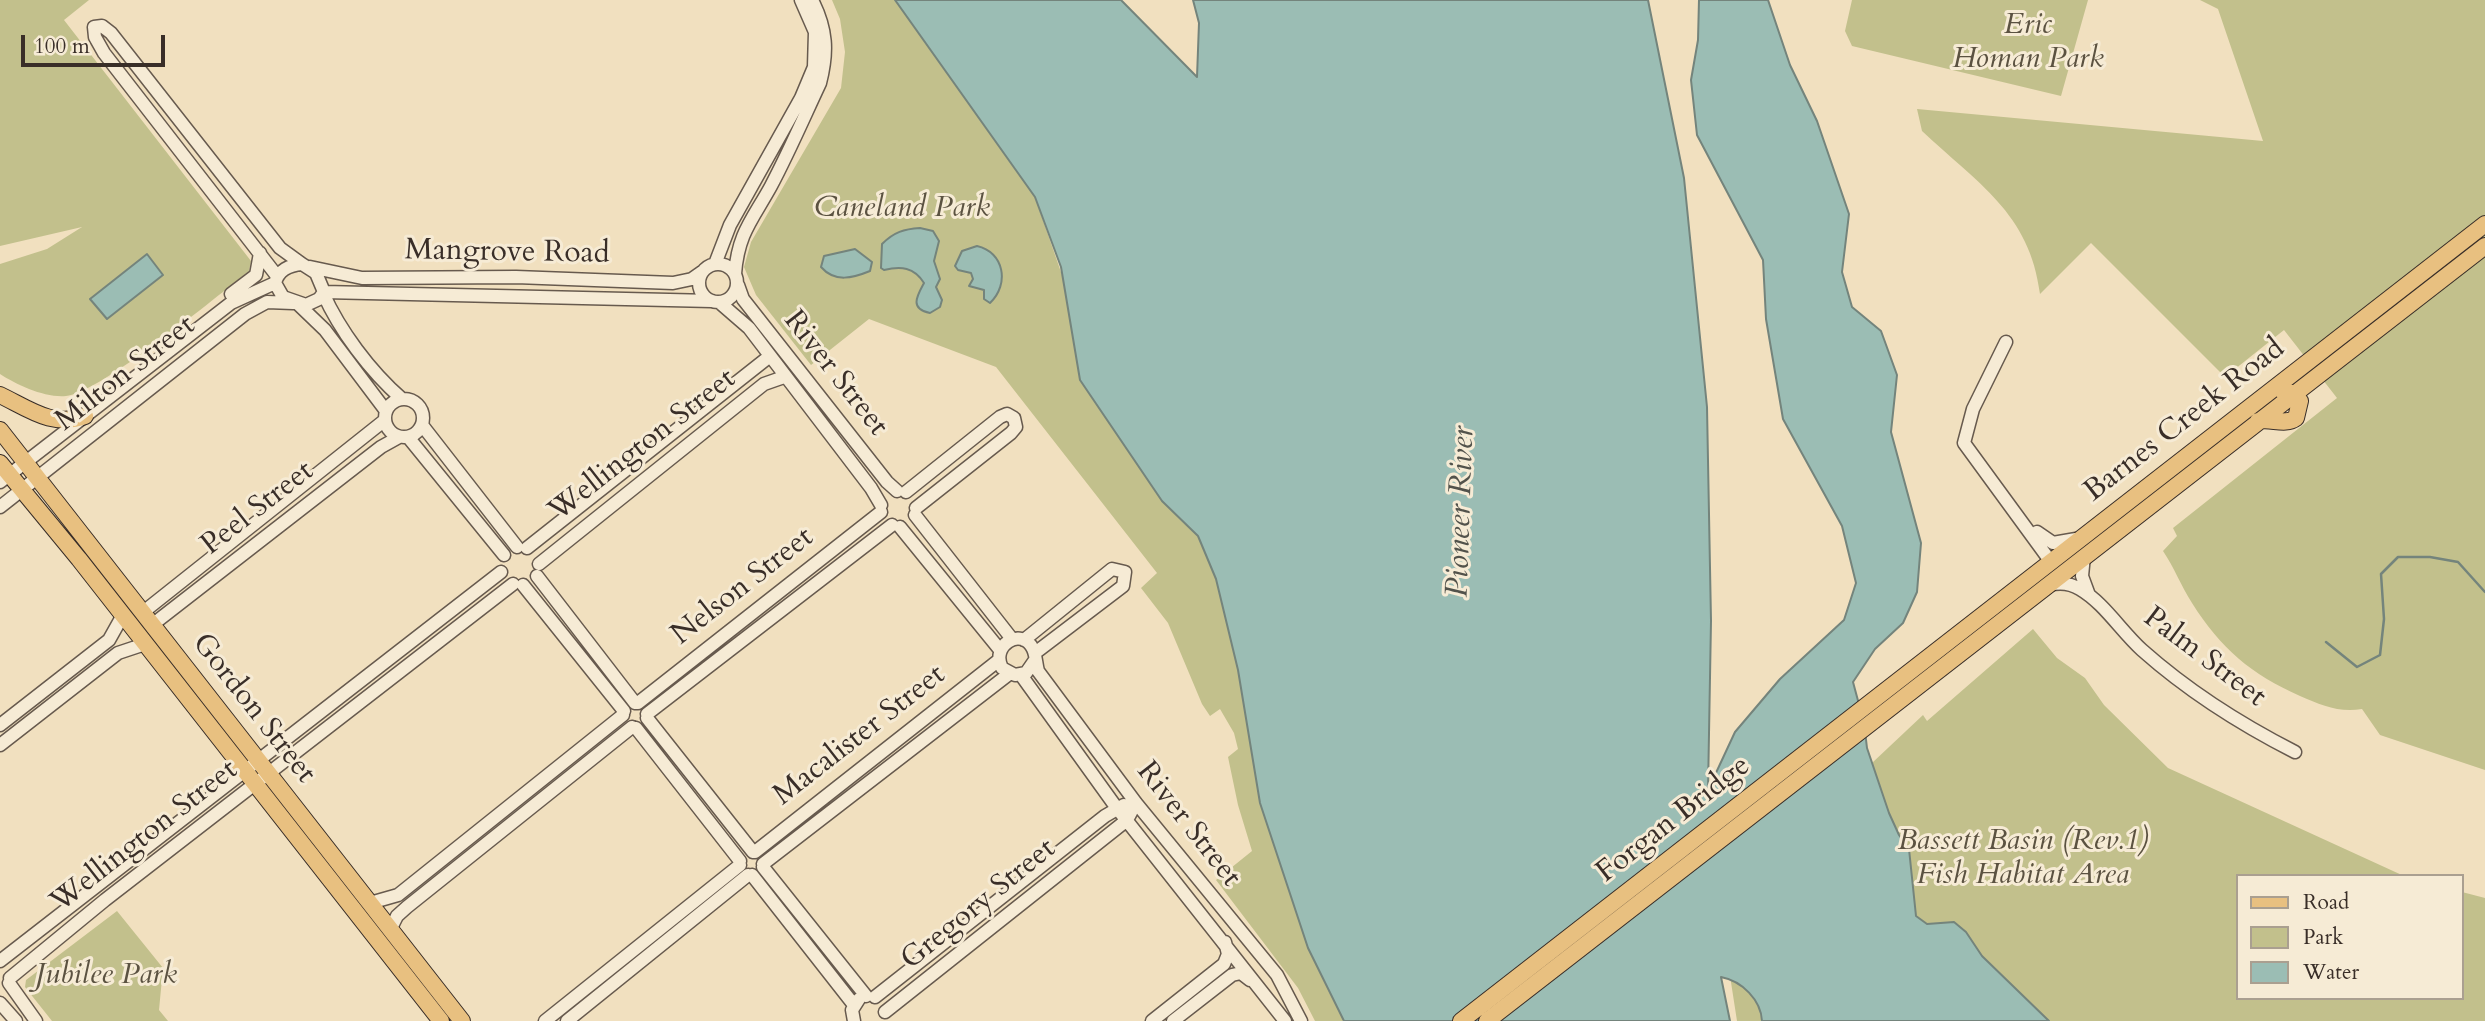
<!DOCTYPE html>
<html>
<head>
<meta charset="utf-8">
<style>
	body { margin:0 }
	#map { position:relative; width:2485px; height:1021px; overflow:hidden; background:#f1e0bf; font-family:Cardo,serif }
	canvas { display:block }
	.legend { position:absolute; left:2236px; top:874px; width:228px; height:126px; box-sizing:border-box; background:#f6ebd5; border:2px solid #aa9f90; margin:0; padding:9px 12px; list-style:none; font-size:21px; color:#392e28 }
	.legend li { display:flex; align-items:center; gap:14px; height:35px }
	.legend b { width:35px; border:2px solid #aa9f90 }
	.scale { position:absolute; left:21px; top:35px; width:144px; height:32px; box-sizing:border-box; border:4px solid #392e28; border-top:0; padding-left:9px; font-size:21px; line-height:24px; white-space:nowrap; color:#392e28; -webkit-text-stroke:5px #f6ebd5; paint-order:stroke }
</style>
</head>
<body>
<div id="map">
<canvas width="2485" height="1021"></canvas>
<ul class="legend">
<li><b style="height:9px;background:#e8c080"></b>Road</li>
<li><b style="height:19px;background:#c2c08c"></b>Park</li>
<li><b style="height:19px;background:#9bbdb4"></b>Water</li>
</ul>
<div class="scale">100 m</div>
</div>
<script>
const ctx = document.querySelector('canvas').getContext('2d');
ctx.lineJoin = 'round';
function fill(path, color) {
  ctx.fillStyle = color;
  ctx.fill(path, 'evenodd');
}
function trace(path, color, width, dash) {
  ctx.strokeStyle = color;
  ctx.lineWidth = width;
  ctx.lineCap = dash ? 'butt' : 'round';
  ctx.setLineDash(dash || []);
  ctx.stroke(path);
}
function drawText(font, color, halo, rows, align = 'center') {
  ctx.font = font + ' Cardo,serif';
  ctx.lineWidth = 6;
  ctx.setLineDash([]);
  ctx.textBaseline = 'middle';
  ctx.strokeStyle = halo;
  ctx.fillStyle = color;
  for (const [text, x, y, turn = 0] of rows) {
    ctx.save();
    ctx.translate(x, y);
    ctx.rotate((+turn || 0) * Math.PI / 180);
    ctx.textAlign = isNaN(turn) ? turn : align;
    if (halo) ctx.strokeText(text, 0, 0);
    ctx.fillText(text, 0, 0);
    ctx.restore();
  }
}
const green = new Path2D(`
	M0,0H89L64,20L251,261L249,271C218,296 98,394 66,396C45,398 17,385 0,374V264L47,249L82,227L0,246Z
	M832,0H895L1035,197L1063,278L1080,380L1162,501L1198,536L1216,579L1238,670L1260,802L1308,948L1344,1021H1315L1298,988L1216,880L1252,851L1238,805L1228,757L1238,749L1234,733L1220,709L1210,716L1202,704L1168,623L1141,588L1157,573L996,367L869,319L811,365L756,295L744,267L751,242L841,88L845,52L840,19Z
	M1852,0H2088L2061,96L1852,46L1845,31Z
	M2200,0H2485V770L2380,735L2362,709C2339,713 2321,705 2300,696C2251,674 2221,649 2192,603C2181,586 2174,567 2163,551L2177,536L2173,528L2337,398L2284,330L2225,377L2091,243L2040,294C2030,213 1977,183 1922,131L1917,109L2263,141L2218,9Z
	M2033,629L2057,658L2085,678L2104,705L2168,768L2404,876H2238V998H2462V892L2485,898V1021H1737L1724,937L1877,777L1872,763L1923,715L1927,721Z
	M117,911L163,968L159,1010L168,1021H52L25,987L26,980Z`);
const water = new Path2D(`
	M895,0H1121L1197,77L1199,23L1193,0H1648L1684,178L1707,407L1711,621L1708,790L1735,732L1780,679L1844,620L1856,583L1842,526L1783,419L1766,319L1763,260L1697,135L1691,80L1698,40L1699,0H1768L1790,65L1817,121L1849,214L1842,272L1852,307L1881,331L1897,375L1891,432L1921,543L1917,592L1903,623L1875,649L1853,682L1864,723L1867,748L1889,813L1899,835L1909,849L1916,916L1927,924L1954,922L1966,932L1982,956L2049,1021H1762C1761,1000 1742,981 1721,977L1730,1021H1344L1308,948L1260,803L1238,670L1216,579L1198,536L1162,501L1080,380L1061,267L1035,197Z
	M920,228L933,231L939,241L934,261L940,279L936,287L942,300L940,307L930,313C909,309 917,296 924,283C914,267 901,266 884,270L881,268L882,244C894,232 904,229 920,228Z
	M977,246C1004,252 1010,284 990,303L984,299V290L969,286L973,279L971,273L958,270L955,266L962,251Z
	M855,249L872,262L870,271C853,278 835,283 821,267L824,256Z
	M147,254L163,275L107,319L90,299Z`);
const stream = new Path2D(`
	M2326,642L2357,667L2380,655L2384,619L2381,574L2398,557H2430L2458,562L2485,592`);
const minor = new Path2D(`
	M699 283a19 19 0 1 1 38 0a19 19 0 1 1-38 0Z
	M302,264L316,273L324,292L319,299L306,305L283,297L275,283C278,270 290,265 302,264Z
	M715,264L730,225L801,98L814,67L815,32L801,0
	M310,267L362,278L516,277L673,283L692,279L702,272
	M735,274C738,233 753,219 771,186C789,152 804,117 820,83C828,52 827,29 812,0
	M277,276L104,53L95,37L94,27L102,26L111,33L280,248L302,264
	M738,285L743,299L887,482L897,491
	M324,292L712,301
	M323,293C340,331 370,371 402,399
	M231,294L256,275L260,253
	M719,302L749,328L871,488L881,505
	M299,305L325,330L386,411
	M2006,342L1973,409L1964,443L2051,562
	M385 418a19 19 0 1 1 38 0a19 19 0 1 1-38 0Z
	M422,425L517,547
	M408,437L504,555
	M0,482L231,303L275,283
	M906,492L1000,417L1007,414L1014,418L1016,427L1011,433L916,508
	M0,507L245,314L267,302L293,303
	M915,515L1012,639
	M900,527L1000,650
	M2037,532L2053,543L2076,539
	M527,548L770,356
	M2084,556L2082,576L2089,595
	M539,564L764,384L784,377
	M537,576L635,703
	M523,585L624,711
	M2049,585C2060,582 2070,583 2080,589C2104,603 2121,631 2142,650C2187,690 2242,725 2295,752
	M142,613L385,420
	M152,625L381,447L399,437
	M1024,640L1112,569L1125,572L1123,586L1035,653
	M1035,660L1026,673L1015,675L1002,668C990,645 1022,626 1033,649C1036,655 1036,664 1038,671L1136,803L1277,975L1301,1021
	M1021,675L1116,807L1285,1021
	M638,703L881,512
	M647,714L892,525
	M647,718L753,852
	M0,725L109,640L123,615
	M636,728L740,861
	M0,745L118,653L145,644
	M755,852L999,660
	M763,864L1009,674
	M763,867L866,996
	M752,875L854,1005
	M370,903L398,895L623,715
	M390,930L397,916L407,907L632,727
	M0,961L501,572
	M10,978L105,900L513,584
	M9,983L36,1021
	M875,997L1105,816L1124,805
	M0,1003L16,1021
	M885,1012L1127,820L1136,803
	M545,1021L740,865
	M567,1021L748,875
	M854,1021L852,1010L859,999
	M1152,1021L1224,964L1228,954L1225,942
	M1173,1021L1232,975L1241,973L1250,980`);
const major = new Path2D(`
	M0,395C29,409 53,428 85,416
	M2258,421C2271,418 2285,426 2296,418L2300,401L2293,393H2284
	M0,430L462,1021
	M0,463L79,559L441,1021
	M1461,1021L2485,224
	M1487,1021L2485,246`);
const parkNames = [
	["Eric",2028,26],
	["Homan Park",2028,60],
	["Caneland Park",902,209],
	["Bassett Basin (Rev.1)",2023,842],
	["Fish Habitat Area",2023,876],
	["Jubilee Park",106,976]
];
const streetNames = [
	["Mangrove Road",507,253,1],
	["Milton Street",126,374,-38],
	["River Street",835,374,52],
	["Barnes Creek Road",2185,421,-38],
	["Wellington Street",643,446,-38],
	["Peel Street",258,509,-38],
	["Nelson Street",743,587,-38],
	["Palm Street",2204,658,37],
	["Gordon Street",253,709,52],
	["Macalister Street",860,736,-38],
	["Forgan Bridge",1674,820,-38],
	["River Street",1188,825,52],
	["Wellington Street",145,837,-38],
	["Gregory Street",979,905,-39]
];
const waterNames = [
	["Pioneer River",1462,512,-88]
];
fill(green, '#c2c08c');
fill(water, '#9bbdb4');
trace(water, '#74847c', 2);
trace(stream, '#74847c', 2.5);
trace(minor, '#675a4e', 15);
trace(major, '#392e28', 18);
trace(minor, '#f6ebd5', 12);
trace(major, '#e8c080', 16);
drawText('italic 30px', '#5b5241', '#f6ebd5', parkNames);
drawText('30px', '#392e28', '#f6ebd5', streetNames);
drawText('italic 32px', '#52524b', '#f6ebd5', waterNames);
</script>
</body>
</html>
